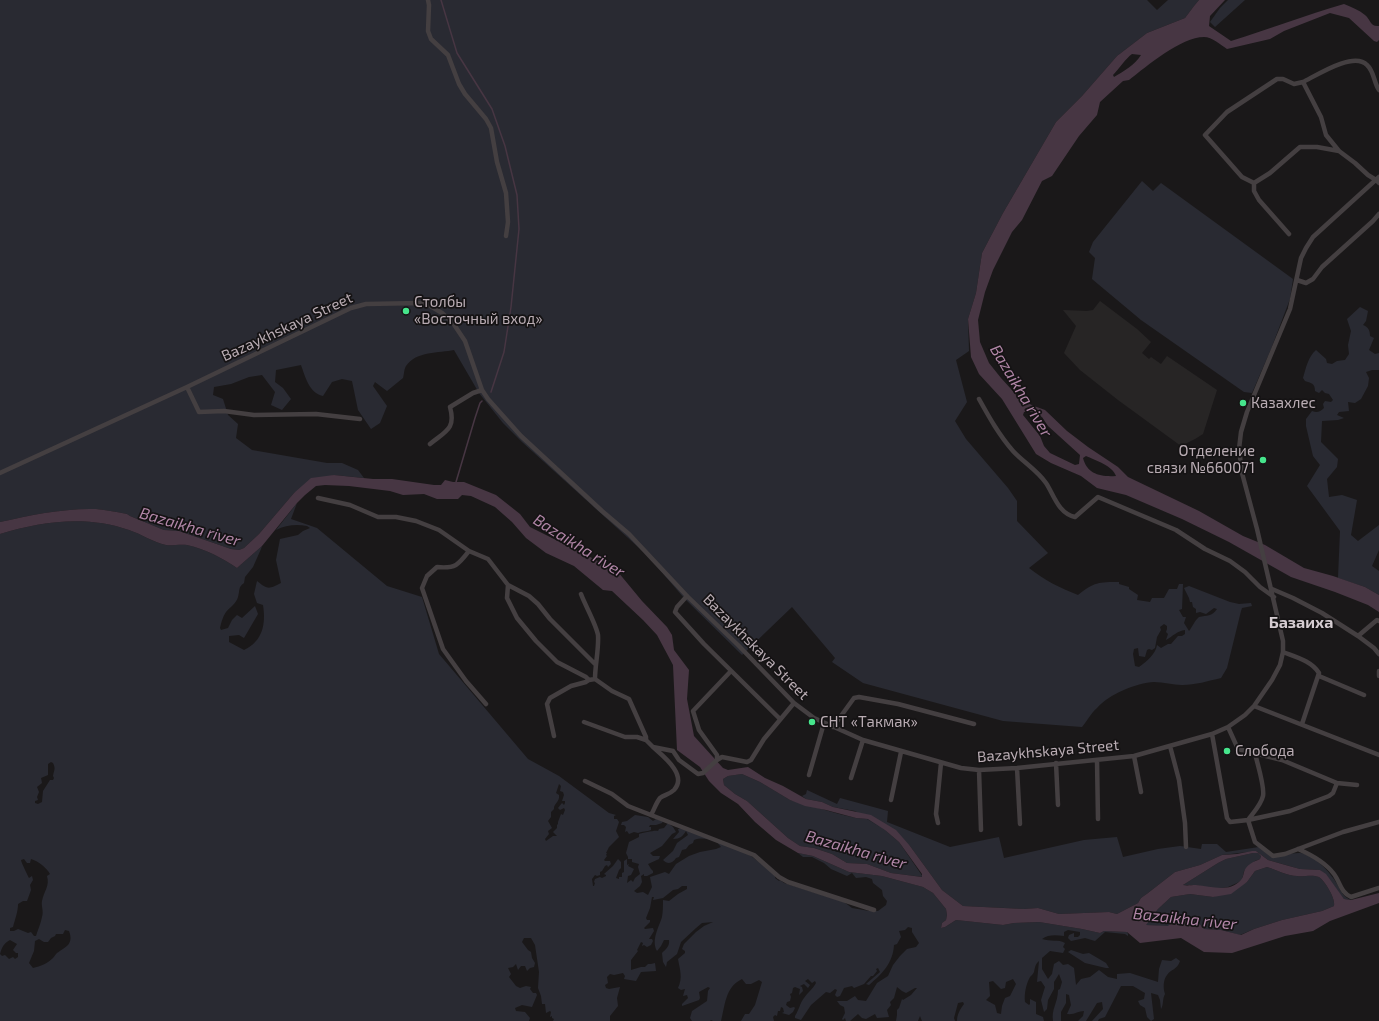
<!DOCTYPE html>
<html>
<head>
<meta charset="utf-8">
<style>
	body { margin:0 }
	canvas { display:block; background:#1a1819 }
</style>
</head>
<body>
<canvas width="1379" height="1021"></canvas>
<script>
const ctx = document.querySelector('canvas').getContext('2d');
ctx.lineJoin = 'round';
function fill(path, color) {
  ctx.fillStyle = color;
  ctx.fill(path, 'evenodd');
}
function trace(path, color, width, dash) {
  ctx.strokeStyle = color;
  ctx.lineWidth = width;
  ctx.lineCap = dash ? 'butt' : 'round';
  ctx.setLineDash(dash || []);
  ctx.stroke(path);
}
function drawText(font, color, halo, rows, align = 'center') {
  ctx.font = font + ' "Exo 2",sans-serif';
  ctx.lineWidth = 3.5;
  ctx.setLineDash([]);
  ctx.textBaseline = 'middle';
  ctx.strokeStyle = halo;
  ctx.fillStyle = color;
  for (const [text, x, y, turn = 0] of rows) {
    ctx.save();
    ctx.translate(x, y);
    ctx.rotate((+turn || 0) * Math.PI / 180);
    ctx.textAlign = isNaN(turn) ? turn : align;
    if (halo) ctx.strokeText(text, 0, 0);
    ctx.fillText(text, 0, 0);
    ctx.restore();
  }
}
const built = new Path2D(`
	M1100,301L1137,329L1151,342L1142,353L1149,359L1151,357L1161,364L1167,356L1217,390L1203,434L1195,439L1181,446L1118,400L1080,370L1064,353L1076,326L1063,310L1087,311L1093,310Z`);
const green = new Path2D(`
	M0,0H1147L1157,10L1168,0H1199L1194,6L1185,18L1147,33L1117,56L1082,96L1056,122L1003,213L982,253L976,293L968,319L969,351L956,360L967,402L955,421L966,439L1008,488L1017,501V521L1048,553L1029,568C1044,580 1060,588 1078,595C1094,582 1099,582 1119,582V584L1129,587V589L1138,595L1137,600L1150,602L1152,598H1164L1169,589H1177L1179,584H1183L1182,609L1179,610L1183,617H1186L1184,623L1189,631C1192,628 1194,621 1199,617C1207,615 1212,617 1217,609L1214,608L1206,614L1200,612L1196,613V609L1193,607L1192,602H1190L1189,598L1184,588L1189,586L1230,602L1239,604L1251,603L1252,606L1242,608L1241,611L1227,668L1221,678C1208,681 1195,685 1182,685C1173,685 1164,682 1154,682C1136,683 1109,694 1097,708C1091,713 1087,721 1082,727L1003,721L863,683L832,662L835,658L792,607L742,655L684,598L648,556L522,442L503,423L479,393L454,350C439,353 416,351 406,366C404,369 404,375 403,378L387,391L375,382L373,386L387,406L380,423L371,429L358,410L352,381L342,379L332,382L323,396C309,393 305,376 301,365L276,370L275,382L283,388L291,399L282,410L271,405L275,392L262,375L249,377L231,384L214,387L213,395L223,399L228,415L238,424L236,438L252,450L327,463H342L358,470L364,478L334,475L294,493L259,534L244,548L239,550L231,549L179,531L164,530L130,516L127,514C117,512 107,510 96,509C64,508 31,515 0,522ZM1164,624L1167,626V629L1166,632L1168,634L1166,640C1173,636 1177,631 1185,630V634L1182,636H1178L1171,644H1168L1161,648L1157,645C1156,654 1146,662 1139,667L1135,666L1133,654L1134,649L1138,648L1139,656L1145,657L1147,650L1149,649L1152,650L1155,648L1157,637L1161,630L1160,627Z
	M1228,0H1245L1215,27L1210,22L1220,8Z
	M1142,181L1153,191L1161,183L1293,279L1290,299L1271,349L1252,393L1244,392L1141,320L1092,279L1095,258L1089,252L1093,242Z
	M1360,307L1368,311L1366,321L1363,325C1368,327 1370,330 1370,336L1374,338L1369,350L1375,354L1379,353V370H1372L1366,372L1369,378L1368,386L1361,399L1355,403L1348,402L1349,411L1339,412L1337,415L1344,418L1338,420L1322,421L1321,442L1338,459L1337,467L1327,479L1329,497L1342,495L1357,500L1351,535L1358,541L1379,525V550L1372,566L1379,571V595L1365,587L1338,578L1340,531L1307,486L1320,465L1313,456L1306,426V419L1312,411C1317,413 1320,412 1324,408L1323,404L1325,401L1331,402L1333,400L1329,394L1325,393L1322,390L1319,393L1315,391C1315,383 1311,383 1305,381L1303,378C1306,368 1308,357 1316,350L1326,359L1327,363L1332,364L1337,361L1345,360L1349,354L1348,345L1351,331L1347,319Z
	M297,503L291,519L317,528L387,586L422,597L439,654L528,759L559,776L609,813L616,815L614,816V819H617L619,822L616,831L619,837L609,847L606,853H607L606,855L607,856L604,860L605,861H610L611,864L608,867L607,865L605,866L602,871L600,872V875L597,876L595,875L592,879L593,886H594L595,883L594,882L595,879L600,877L602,878L606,876V875L604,874L613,866L618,859L621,862V868L619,870L616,878L619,879V877H622V873L624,872V861L627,859V865L629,864L628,866L634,869L631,875L628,876L627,883L631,880L633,882L635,878L640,874L638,867L639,864L632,862V859H628V857L626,853L629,842L639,837V834C643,833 655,830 658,831L659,829L664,828L668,823L673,827L676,832L672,834L662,846L650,853L653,856H660L659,859L648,864L651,869L653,871V873L647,876H644V874L641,876L642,882L640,886L634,891L637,893L643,892L648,895L652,887L650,877L665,872L669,874L676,864L689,856L700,852L716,849L721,847L716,841C710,839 701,837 694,840L693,843L689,845L686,849L682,850L679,857L676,858C673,863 668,865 663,860L673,851L677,843L688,835L686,831C683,836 680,839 673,839L679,832L678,829L682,828L739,850L751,856L776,875L775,878L779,881L780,880L784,883L844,902L852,908L869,911H878L886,905L887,901L883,896L882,890L873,883L872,879L866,877L856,878L852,873L847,876L831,869L824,863L812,857H803L798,853L813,856L849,872L882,876L923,887L933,893L946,909L947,915L946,920L942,923L941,928L945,927L956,920L1003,925L1014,923L1039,922L1082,929L1100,933L1104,931L1127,932L1128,934V936L1125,934L1105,932L1095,941L1085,938L1071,941L1068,938L1069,935L1074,933V937H1078L1080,935V932L1068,930L1064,932V936C1057,935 1048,934 1042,939C1050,942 1058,939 1065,943L1063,947L1065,949L1063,953L1050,951L1042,958V969L1048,979L1052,974L1054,964L1059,961L1063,965L1068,964L1074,968L1076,985L1081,979L1090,977L1099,970L1108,977L1117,979V974L1130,973L1158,982L1159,969L1162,960L1171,961L1176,958L1180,961C1177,970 1171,969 1167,975C1163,980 1163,988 1165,994C1162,999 1164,1004 1161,1009L1160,1000L1158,995L1151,993L1154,1019L1151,1021L1147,1017L1145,1008L1140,1005L1138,1001L1144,999L1145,993L1133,986H1121L1105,1017L1099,1019L1098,1021H1092L1103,1009L1102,1002L1097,1003L1086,1021H1078L1083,1016L1084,1011C1078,1011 1074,1015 1067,1014L1071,1005L1069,995L1066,994V1003L1061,1012V1021H1053C1051,1009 1058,1003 1058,990L1060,989L1062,982L1059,974L1054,982V989L1048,1000L1047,1009L1044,1012L1041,1000L1045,987L1041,981L1037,982L1039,961C1035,964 1035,968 1034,972C1033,974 1031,976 1030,977C1026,984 1024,994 1025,1002L1029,1005L1030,1004V999L1036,1002V1014L1043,1017L1044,1021H957C957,1015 960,1009 964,1004L963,1002L958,1003L954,1018L955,1021H922L920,1016L918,1021H896L897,1015V1010L899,1008L902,999L903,1000L911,995L917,988H915L906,993L902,991L897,987L894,998L890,1002L891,1005L887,1010L889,1017L877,1018L875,1014L866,1019L862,1018L858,1014L850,1021H846L845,1018L843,1020L842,1019L845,1013L844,1007L840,1005L837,1001H847L855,996L858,1000L866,1001L877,983L888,976L893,965L900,956L907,949L916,947L919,943L912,932V928L908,927L905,930L899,931L901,937L897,944L894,945C893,963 882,974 869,985L866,984L880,972L878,968L876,969L877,971L873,976H871L864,984L854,988L852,986L844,988L840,996L837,997L835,995L837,990L835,989L830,993L826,992L811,1005L801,1020L795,1018V1016C799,1010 800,1003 804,998C808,992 813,989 816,983L815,981L812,983L808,979L805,981L810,985L808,988L804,984L800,986L802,987L803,991L799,995L800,989L795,987L793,988L792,993L790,994L791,997L790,1001L787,1002L786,1005L790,1008L794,1007L795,1008L793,1012L789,1015L782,1013L784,1012L783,1008L781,1007L780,1011H778L777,1016L775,1015L773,1017L774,1021H741L745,1014H749L755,1005L762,982L759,980L751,984H746L742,979C725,987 725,1006 721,1021H713L711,1020L710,1021H692L690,1018L692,1011L707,1001L708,991L710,988L708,987L699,992L700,998L699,1000L682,1006V1004L688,998L687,995L683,996L685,989L681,990L678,988C683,978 680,970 678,959L685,953V951L682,949L684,944L696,932L704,926L713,922L702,923L696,928L681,942L677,954L667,962L666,967L663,962L662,953C666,949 670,946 669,940H664L661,946L657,951C651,940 659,927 662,917C663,911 663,906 663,900L669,901L678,894L687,889V886H682L678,889L673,890L663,898L653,900L654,897H652L650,908L646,918L647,920H650V922L644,928L645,929L653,928L654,931L649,939H652L653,941L651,945L647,947L644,945L642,946L643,943L641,942L637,950L638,951L631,960V970L641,967H645L648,964H651L655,963L656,971L641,972L636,981L624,979L625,976L623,973L614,975L610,974L607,977L608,983L605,985L606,988L609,989L620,987L617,998L618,1006L610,1016V1021H553L554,1019L552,1018V1016L550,1017L551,1012L550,1011L546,1013L545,1004H542L541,996L538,988L539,972L535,945L531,938H524L522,942L528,950L531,952L532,958L535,963L534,967L530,968L527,971L525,966H521L518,970L516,964L513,967L508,968L511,974L509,977L516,986L520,988L526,986L531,987L530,989L533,993H536L537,995L532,1007L522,1005L515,1008L516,1011L525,1012L530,1018L529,1021H0V534C42,521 87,515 129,530C141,534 153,542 166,545C171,546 180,544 187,545C206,549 222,558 237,568L262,546L261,549L253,567L245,577L244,583C238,587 240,590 238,597C236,604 230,607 226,612C223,616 221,623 220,628L221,630L228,628L232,620L237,615L242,618L255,606L258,614L244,638L239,635L229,636V642L244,650C263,641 266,624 263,605L257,603L254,594L257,581C268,590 269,589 281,583L276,560L280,539L298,535L303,531L310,528L307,526C297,524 285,525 276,530ZM51,762L53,763C56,769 54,770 53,776L54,778L53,780H50L43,791L42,802L38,804L35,803V801L38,800L37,797L39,792L37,787L42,783L41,778L48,775V764ZM559,784L561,786L560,791L563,792L564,795L562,801H565V803L564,805L562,803L558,808L560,810L564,808L565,810L563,815L561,814L558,822V824L557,825V828L553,832L557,836H553L546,841L545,839L549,834L548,831L552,828L548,821L551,817V812L554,809C553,804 560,802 559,795L556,793ZM24,859L27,863H30L31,859C38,861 47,868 50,874L47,876C50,886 44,891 42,901C41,906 44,911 42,917C41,923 38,929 36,936H34L31,932L28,933L18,929L14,931H10V928L13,927C15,919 18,912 18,904L23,901H27L31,890L30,885L33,880L32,876L29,878C28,876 21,862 21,860ZM65,930L69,931C74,944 66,947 57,953C55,955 54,957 53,958C47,964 41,966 33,968L29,963L34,951L35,941L39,939L44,942H48L51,938L55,936L56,934H63ZM10,940L17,944L13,950L16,953H18V957L15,959L13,957L9,959L5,955L2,956L0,954C2,947 4,943 10,940ZM1013,979L1016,984L1010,996L1005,998L1002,1006L1001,1014L997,1013L995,1005L986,1000L990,996L989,982L993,981L1001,989L1005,988L1006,982Z
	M742,774L760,782L790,800L839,814L856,818L867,819L885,830L899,842L923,877L891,873L867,864L847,863L832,854L814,848L800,846L788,838L747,801L735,794L724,785L723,779L728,776Z
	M807,790L837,804L840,798L888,811L887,822L950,847L999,837L1004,858L1084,840L1117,837L1123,857L1158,849L1180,846L1201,849L1202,844H1217L1226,852L1259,847L1271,857C1280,856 1290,853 1299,853C1312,852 1331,873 1337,884C1341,891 1343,897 1351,900L1344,899L1320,870L1300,869L1268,860L1256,851L1222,855L1200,865L1175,872L1148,893L1141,898L1138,903L1117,914L1109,912L1059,914L1038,908L1024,909L963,906L942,890L910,846L855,811L833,807L822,802L806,799L802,796L806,794Z
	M635,815L648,817L653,821L656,819L663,821L662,823L656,825H650L649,827H651V830C647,832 642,831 638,833L634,832L629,834L627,831L625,832L626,827L624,825H621L622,822L627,821Z
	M1253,853H1258L1261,856L1260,859L1255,861L1244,871L1242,880L1237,883L1228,887L1216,889L1195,885H1183L1218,863L1226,859Z
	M1267,867C1277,870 1288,876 1297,876C1305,877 1311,874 1319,877C1325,881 1336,899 1334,906L1322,911L1282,920L1254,929L1240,935L1221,930L1145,925L1158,909L1171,897L1190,894L1213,897L1247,882L1255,871Z
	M1071,950L1083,954L1089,953L1106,963L1109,968H1106L1085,963L1068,952Z`);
const water = new Path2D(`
	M1199,0H1225L1210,16L1209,26L1231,41C1269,29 1306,15 1344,4C1351,7 1359,10 1365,15C1371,20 1370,27 1379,26V40L1377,42L1374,41L1349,18L1330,13L1284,31L1270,39L1227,49C1221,45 1212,37 1204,37C1181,37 1147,66 1129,80L1123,81L1100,102L1097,115L1079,136L1052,176L1042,181L1022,220L1012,232L993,270L985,292L978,320L980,342L989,363L1001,378L1021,400L1034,406L1045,410L1067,431L1088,447L1118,467L1128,477L1199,511L1243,536L1265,545L1304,568L1333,576L1365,587L1379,595V612L1368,605L1335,592L1291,577L1229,542L1182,519L1126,495L1097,488L1081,476L1051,463L1036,454L1002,399L979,374L971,357L968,319L976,293L982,253L1003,213L1056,122L1082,96L1117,56L1147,33L1185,18L1194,6ZM1132,54L1141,55C1135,65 1124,71 1114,77L1113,75C1119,69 1126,58 1132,54ZM1024,412H1032L1042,417L1048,426L1080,455L1079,464L1075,465L1050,453L1044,446L1040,436L1023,415ZM1086,456C1095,460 1113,466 1116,476C1100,477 1087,474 1083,458Z
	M334,475L373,479H392L434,485H441L445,480L453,482H464L496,495L520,514L530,527L596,560L618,572L642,601L667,627L672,635L674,650L689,670L687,699L694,736L723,768L728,770L748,767L765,778L783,786L806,799L822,802L833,807L871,815L896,830L910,846L942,890L963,906L1024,909L1038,908L1059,914L1109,912L1117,914L1138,903L1141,898L1148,893L1175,872L1200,865L1222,855L1237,854L1252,851H1256L1268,860L1289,866L1300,869L1320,870L1326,874L1344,899L1351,900L1379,893V903L1330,921L1313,931L1285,936L1232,953L1204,952L1181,938L1140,943L1127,932L1104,931L1100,933L1082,929L1039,922L1014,923L1003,925L956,920L945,927L941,928L942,923L946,920L947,915L946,909L933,893L923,887L882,876L849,872L813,856L798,853L776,840L755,822L738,804L721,793L709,781L700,767L677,750L673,665L657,635L643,620L612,591L603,590L574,566L546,553L526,538L512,522L495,507L471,496L462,495L458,499H437L424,494L403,495L390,491L349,486L325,485L316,486L305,495L297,503L262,546L237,568C222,558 206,549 187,545C180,544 171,546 166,545C153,542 141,534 129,530C87,515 42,521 0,534V522C31,515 64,508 96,509C107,510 117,512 127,514L130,516L164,530L179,531L231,549L239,550L244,548L259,534L294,493L311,478ZM742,774L760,782L790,800L805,806L826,810L856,818L868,819L885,830L899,842L922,874V877L891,873L867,864L847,863L832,854L814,848L800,846L788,838L747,801L735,794L724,785L723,779L728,776ZM1253,853H1258L1261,856L1260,859C1253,862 1246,865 1244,872C1243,876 1243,878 1240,881C1228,893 1211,886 1196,885C1191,885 1187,886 1183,885L1218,863L1226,859ZM1267,867C1277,870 1288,876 1297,876C1305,877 1311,874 1319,877C1325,881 1336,899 1334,906L1322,911L1282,920L1254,929L1241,935L1221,930L1204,929L1194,918H1176L1168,926L1146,925L1158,909L1171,897L1190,894L1213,897L1231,894L1247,882L1255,871Z`);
const stream = new Path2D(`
	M441,0L457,53L492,109L505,146L517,195L519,229L511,307L504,352L491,392
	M456,482L475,418L480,403L482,401`);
const street = new Path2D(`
	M428,0L429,5L428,31L431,39L448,55L459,84L465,94L486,119L491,128L497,162L506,193L508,222L506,236
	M1303,82C1317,75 1354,51 1367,65C1374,71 1374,83 1379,90
	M1254,183L1270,173L1300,147H1317L1339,151
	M1289,234L1259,200L1254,191V183L1242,177L1205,135L1227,112L1277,79H1283L1294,84L1303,82L1321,117L1326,135L1339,151L1355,163L1368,175L1376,180L1379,183
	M1297,280L1306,283L1313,279L1322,267L1373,221L1379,214
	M187,387L199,412L224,411L254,415L316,414L360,419
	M979,399C989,417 999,435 1013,451C1023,462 1037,470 1046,483C1054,495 1058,513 1075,517L1098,497L1176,530L1205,549L1230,561L1245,572L1260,587L1274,597
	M430,444C446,431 456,429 450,407L473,393L482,390
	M0,473L187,387L351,308L366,304L420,303L427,304L442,313L453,323L465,341L482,390L488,399L521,436L602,511L629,534L687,596L738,645L794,703L814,718L863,740L961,768L979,770L1017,768L1134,756L1212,734L1228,727L1245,715L1254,706L1272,680L1280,665L1283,652V641L1257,529L1242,473L1239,449L1241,432L1247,412L1290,309L1301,258L1306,248L1313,237L1379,177
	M318,498L350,505L378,517H396L416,521L439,530L469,551L488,559L508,585L507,598L517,618L536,641L557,662L586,677L589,680L595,679L612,691L629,699L646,737V740
	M469,551C459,564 456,569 437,567L427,576L422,588L443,649L466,681L486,704
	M508,585L529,596L538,604L550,619L595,664
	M1272,589L1293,598L1322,613L1358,636L1374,648L1379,654
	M581,594C585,605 596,624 598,635C599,649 595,665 595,679
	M687,596L677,607L675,612L704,644L780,719
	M1358,636L1377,620L1379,621
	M1283,652C1296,657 1312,661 1319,673L1302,724
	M731,671L693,711L699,730L717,755V760L722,757L747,762L751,760L764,739L794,703
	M1379,671V676
	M1319,676L1364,695
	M1254,706L1379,755
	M584,722L625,737H637L646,740L653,747L673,751L679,760L698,774L703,773L717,760
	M833,727L854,698L859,697L898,704L974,724
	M1228,727L1238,749L1282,760L1337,783L1357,785
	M1212,734L1227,818L1230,822L1248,820L1290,811L1329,796L1333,793L1337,783
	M554,736L547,704L550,698L571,686L586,682L589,680
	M1170,746L1179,780L1185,823L1186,847
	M653,747C663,756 688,775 674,790C670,794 664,795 660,798C656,803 654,810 651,815L754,855L779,877L788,882L874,910
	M1255,753C1257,763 1265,787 1263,796C1261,805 1253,813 1248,820L1255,842L1273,856L1285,854L1343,832L1379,822
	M1134,756L1141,792
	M1097,760L1098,819
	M1056,763L1058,805
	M1017,768L1020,824
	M979,770L981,830
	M809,775L824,723
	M851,778L863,740
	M585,781L612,794L628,806L651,815
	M891,800L901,752
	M938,823L936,814L941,763
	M1298,849C1312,855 1325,862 1334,874C1340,882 1341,893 1351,897L1379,888`);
const markers = [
	[406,311,4,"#46e58c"],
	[1243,403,4,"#46e58c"],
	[1263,460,4,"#46e58c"],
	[812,722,4,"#46e58c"],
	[1227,751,4,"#46e58c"]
];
const poiNames = [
	["Столбы",414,302],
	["«Восточный вход»",414,319],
	["Казахлес",1251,403],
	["Отделение",1255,451,"right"],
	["связи №660071",1255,468,"right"],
	["СНТ «Такмак»",820,722],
	["Слобода",1235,751]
];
const streetNames = [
	["Bazaykhskaya Street",287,327,-25],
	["Bazaykhskaya Street",756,647,45],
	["Bazaykhskaya Street",1048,751,-5]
];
const waterNames = [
	["Bazaikha river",1021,391,59],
	["Bazaikha river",190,527,16],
	["Bazaikha river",579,546,32],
	["Bazaikha river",856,850,16],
	["Bazaikha river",1185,919,6]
];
const neighbourhoodNames = [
	["Базаиха",1301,623]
];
fill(built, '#272525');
fill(green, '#292a32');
fill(water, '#473643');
trace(stream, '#473643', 1.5);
trace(street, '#443f41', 4.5);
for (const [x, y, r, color] of markers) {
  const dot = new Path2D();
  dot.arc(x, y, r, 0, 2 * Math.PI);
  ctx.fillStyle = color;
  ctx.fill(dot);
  trace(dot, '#151314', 1.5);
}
drawText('15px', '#b9acb3', '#151314', poiNames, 'left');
drawText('15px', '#b9acb3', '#151314', streetNames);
drawText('italic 16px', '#b186a7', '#151314', waterNames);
drawText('bold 16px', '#d5ccd1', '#151314', neighbourhoodNames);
</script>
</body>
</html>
